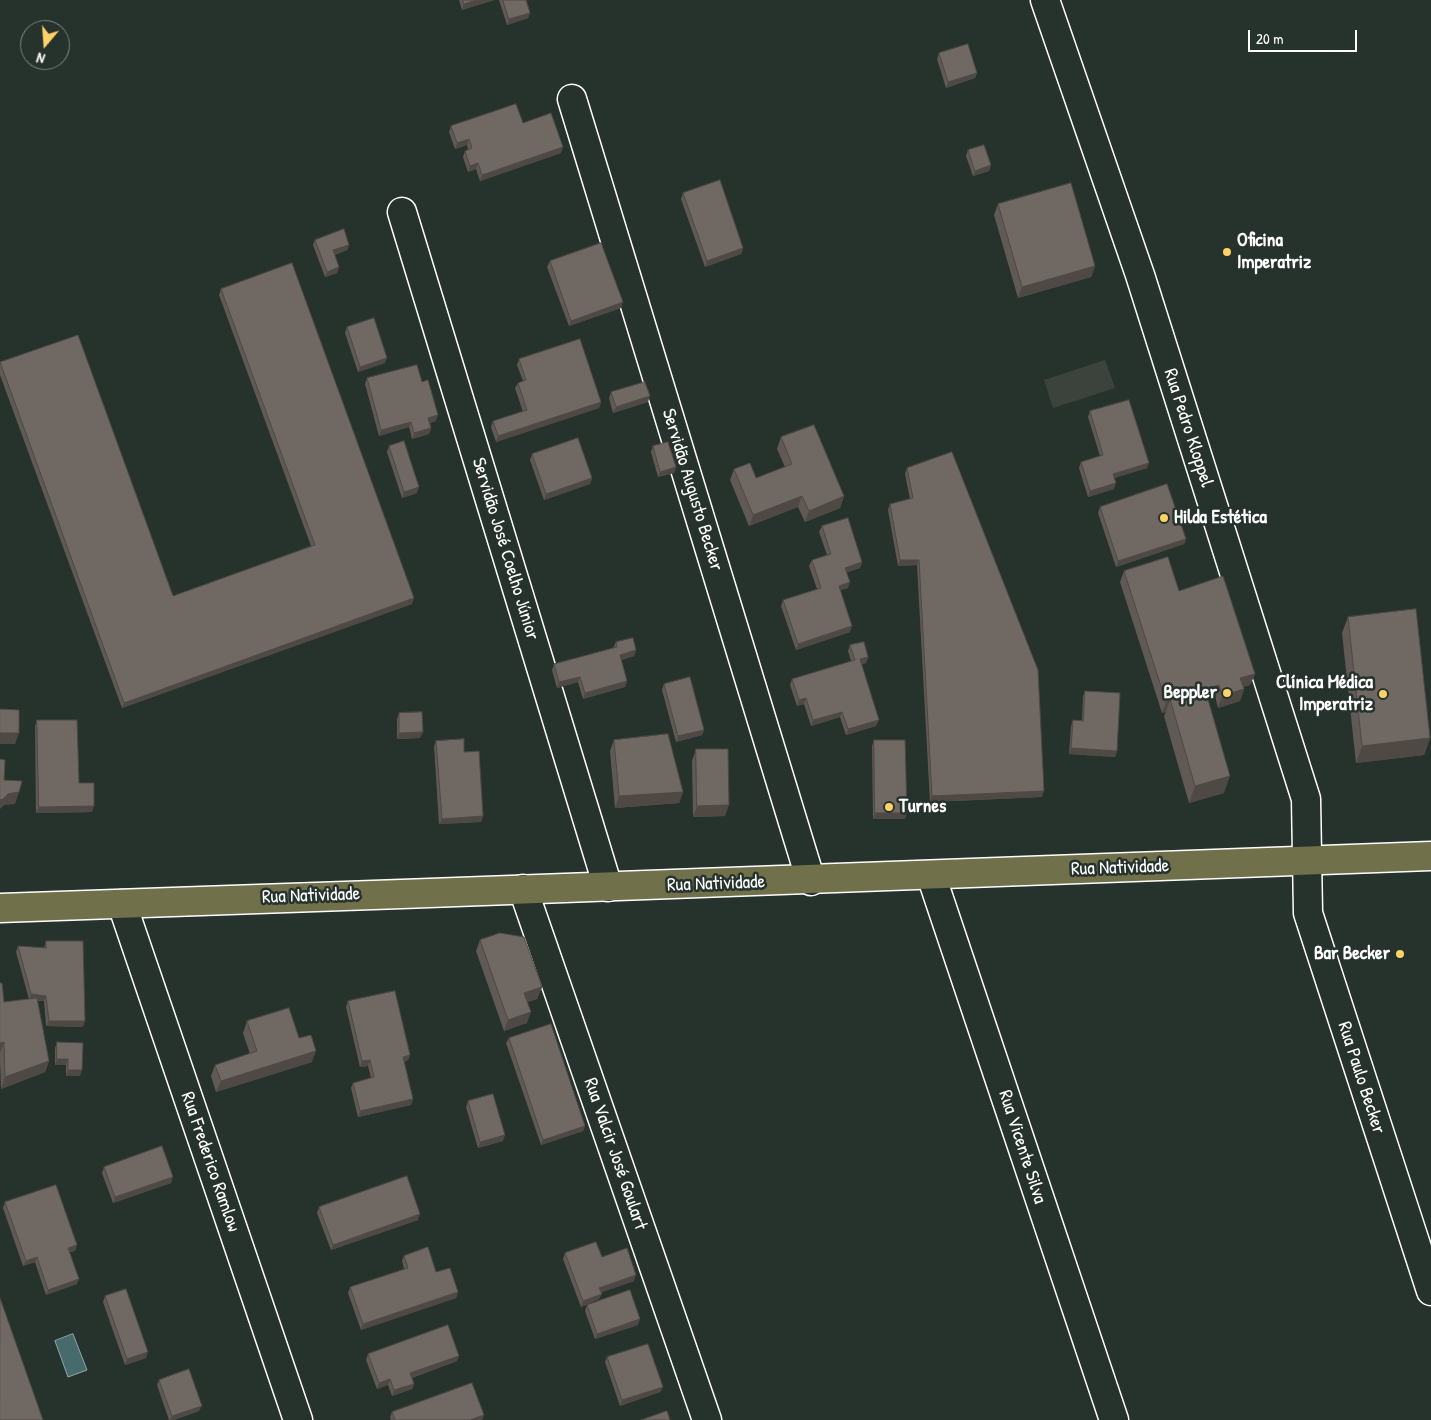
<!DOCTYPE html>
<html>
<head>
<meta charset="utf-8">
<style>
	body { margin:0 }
	#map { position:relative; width:1431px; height:1420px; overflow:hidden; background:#26332d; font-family:"Patrick Hand",sans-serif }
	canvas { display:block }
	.north { position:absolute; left:20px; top:20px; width:50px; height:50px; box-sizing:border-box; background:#26332d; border:1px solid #7d8581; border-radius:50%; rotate:198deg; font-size:14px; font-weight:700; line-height:20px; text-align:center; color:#fff }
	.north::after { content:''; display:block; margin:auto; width:18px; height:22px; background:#ffd166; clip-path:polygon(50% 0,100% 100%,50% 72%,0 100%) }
	.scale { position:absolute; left:1248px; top:30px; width:109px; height:22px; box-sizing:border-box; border:2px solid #fff; border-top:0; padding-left:6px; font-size:15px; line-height:18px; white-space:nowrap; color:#fff; -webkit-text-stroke:4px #26332d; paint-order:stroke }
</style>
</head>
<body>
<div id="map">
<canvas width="1431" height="1420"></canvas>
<div class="north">N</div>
<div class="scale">20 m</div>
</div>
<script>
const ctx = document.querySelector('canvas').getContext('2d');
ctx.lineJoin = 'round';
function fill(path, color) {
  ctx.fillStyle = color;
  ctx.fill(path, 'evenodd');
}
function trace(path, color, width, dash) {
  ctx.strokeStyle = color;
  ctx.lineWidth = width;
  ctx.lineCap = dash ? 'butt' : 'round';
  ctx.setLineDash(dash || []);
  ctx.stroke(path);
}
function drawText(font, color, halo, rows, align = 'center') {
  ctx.font = font + ' "Patrick Hand",sans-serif';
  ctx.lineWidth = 5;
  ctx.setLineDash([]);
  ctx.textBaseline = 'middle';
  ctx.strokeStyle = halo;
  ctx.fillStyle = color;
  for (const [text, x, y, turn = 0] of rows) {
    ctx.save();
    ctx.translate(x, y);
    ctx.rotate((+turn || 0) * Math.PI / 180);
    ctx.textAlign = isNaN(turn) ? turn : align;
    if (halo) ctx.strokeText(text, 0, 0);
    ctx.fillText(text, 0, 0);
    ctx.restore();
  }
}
const built = new Path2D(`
	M1105,360L1115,388L1053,408L1044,380Z`);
const water = new Path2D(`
	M73,1334L87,1370L68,1377L55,1341Z`);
const minor = new Path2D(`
	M1045,0L1140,275L1306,799L1308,913L1431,1291
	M572,99L811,881
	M402,212L608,887
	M931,875L1114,1420
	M523,889L707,1420
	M122,904L298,1420`);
const major = new Path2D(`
	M0,908C477,891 954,876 1431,856`);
const wall = new Path2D(`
	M459,0H494L462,10Z
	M499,0H526L530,13L528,18L507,25Z
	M939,53L977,73L975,78L946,88L937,59Z
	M523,123L561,153L480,181L476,169L468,172L463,157L465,151L468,150L467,145L455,149L449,132L451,126Z
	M968,150L991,165L989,171L973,176L966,156Z
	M683,193L743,248L741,254L705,267L681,199Z
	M998,204L1095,266L1091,277L1018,298L994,215Z
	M315,240L349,245L347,250L335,255L339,267L337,273L325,277L313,245Z
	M550,261L621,308L569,326L547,267Z
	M221,289L412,604L122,708L0,375V362L173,596L311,546L219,295Z
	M347,327L385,363L358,372L345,333Z
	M519,359L601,402L599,408L496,442L491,427L493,421L523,412L515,388L518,383L523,381L517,365Z
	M367,378L422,382L436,421L430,423L431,428L429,434L412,439L409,427L379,436L365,384Z
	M611,392L648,402L613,413L609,398Z
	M1090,411L1147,468L1114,478V489L1088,497L1079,468L1081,462L1100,456L1088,417Z
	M781,437L844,496L840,508L805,522L798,507L749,526L730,480L734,469L756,478L785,467L777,449Z
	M389,446L417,493L402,498L387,452Z
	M653,446L676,467L674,473L658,477L651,452Z
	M532,454L592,478L590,484L544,500L530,460Z
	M907,468L1042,797L930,802L917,565L898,566L888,510L890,504L910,499L905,474Z
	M1100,507L1186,539L1184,544L1116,567L1098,513Z
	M822,526L862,562L860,568L846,572L848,588L840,590L850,632L796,650L781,606L783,600L817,589L809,566L812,560L827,555L819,532Z
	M1124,571L1179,591L1255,674L1250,685L1243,687L1244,689L1240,701L1218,708L1215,696L1208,698L1224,793L1189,803L1164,716L1166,712L1162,713L1120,582Z
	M1348,617L1430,738L1424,755L1356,763L1342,633Z
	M616,642L636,650L634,656L621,660L627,681L625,687L583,699L578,682L557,688L552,670L554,664L613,648Z
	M850,645L868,657L866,663L862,664L876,726L846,735L840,717L811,726L804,704L797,706L790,685L792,679L851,661L848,651Z
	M664,684L704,730L702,735L676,742L662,690Z
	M1085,691L1117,751L1115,757L1069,754L1071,726L1073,720H1082L1083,696Z
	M399,713L420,738L397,739V719Z
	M37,720L79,783L92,812L36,813L35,726Z
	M614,740L683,792L679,803L615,808L610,751Z
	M874,740L905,819H873L872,746Z
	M436,741L464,752L483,816L481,822L439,824L434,746Z
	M696,749L725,816L693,817L692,761Z
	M480,940L542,987L537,999L527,1002V1023L504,1031L476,951Z
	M46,941L83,1027L46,1026L44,1001H37L49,1061L45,1072L1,1089L0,1062V983L4,1002L29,999L16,952L18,946L44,948Z
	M348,1001L410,1055L408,1060L404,1062L413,1099L411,1105L358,1117L351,1088L353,1083L371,1078L368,1066L360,1067L346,1007Z
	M247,1021L299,1038L312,1062L216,1092L211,1076L215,1065L250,1054L243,1033Z
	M509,1038L585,1126L583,1131L541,1145L506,1043Z
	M57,1042L80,1076H66V1065H55V1048Z
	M468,1101L503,1141L478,1148L466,1107Z
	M104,1167L171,1183L113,1203L102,1173Z
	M5,1202L75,1251L70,1252L77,1284L46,1295L35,1262L23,1266L3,1208Z
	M319,1207L418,1220L331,1250L317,1213Z
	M565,1253L602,1257L634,1281L601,1292L599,1299L581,1307L563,1259Z
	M404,1256L436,1272L458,1292L456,1298L361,1330L348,1293L350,1287L404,1269L402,1261Z
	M105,1296L146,1358L125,1365L103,1302Z
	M587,1305L638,1325L595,1339L585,1311Z
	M368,1354L457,1361L412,1378L414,1384L412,1389L392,1396L388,1385L377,1389L366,1360Z
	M607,1357L663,1387L660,1392L620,1406L605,1362Z
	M159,1380L199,1411L174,1420H169L157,1385Z
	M392,1412L484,1415L482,1420H391L390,1417Z`);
const shadedWall = new Path2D(`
	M477,0H494L462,10L464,4Z
	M530,13L528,18L507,25L509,19Z
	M977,73L975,78L946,88L948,82Z
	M469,139L467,145L455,149L457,143Z
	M563,147L561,153L480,181L482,175Z
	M478,163L476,169L468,172L470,166Z
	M991,165L989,171L973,176L975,171Z
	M349,245L347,250L331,256L333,250Z
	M743,248L741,254L705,267L707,261Z
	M1095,266L1091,277L1018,298L1022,287Z
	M339,267L337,273L325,277L327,272Z
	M623,302L621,308L569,326L571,321Z
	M387,358L385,363L358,372L360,367Z
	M650,396L648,402L613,413L616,407Z
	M601,402L599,408L496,442L498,436Z
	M438,415L436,421L426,424L428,418Z
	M411,422L409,427L379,436L381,430Z
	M431,428L429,434L412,439L414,433Z
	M1149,463L1147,468L1111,479L1113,474Z
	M676,467L674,473L658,477L660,472Z
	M592,478L590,484L544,500L546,494Z
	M1116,483L1114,489L1088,497L1090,491Z
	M419,487L417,493L402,498L404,492Z
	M802,496L798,507L749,526L753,515Z
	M844,496L840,508L805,522L809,511Z
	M1186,539L1184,544L1116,567L1118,561Z
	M900,560H919L917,565L898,566Z
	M862,562L860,568L843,574L845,568Z
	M850,582L848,588L837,591L839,586Z
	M414,598L412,604L122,708L124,703Z
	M852,626L850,632L796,650L798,644Z
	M636,650L634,656L618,661L620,655Z
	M868,657L866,663L858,665L860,659Z
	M1255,674L1250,685L1236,689L1240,678Z
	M580,677L578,682L557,688L559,682Z
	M627,681L625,687L583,699L585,693Z
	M1219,685L1215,696L1173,709L1170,700Z
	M1244,689L1240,701L1218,708L1222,696Z
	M806,698L804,704L797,706L799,700Z
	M1170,700L1166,712L1162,713L1166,702Z
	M842,712L840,717L811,726L813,720Z
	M879,720L876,726L846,735L848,729Z
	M704,730L702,735L676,742L678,736Z
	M423,732L420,738L397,739L399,733Z
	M0,733H19L15,744H0Z
	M1430,738L1424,755L1356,763L1362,746Z
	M1071,748L1117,751L1115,757L1069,754Z
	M1230,776L1224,793L1189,803L1195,786Z
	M1044,791L1042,797L930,802L932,796Z
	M19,792L15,804L4,805L0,809V799L8,794Z
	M683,792L679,803L615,808L619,796Z
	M729,805L725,816L693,817L697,806Z
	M94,806L92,812L36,813L39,807Z
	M875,813H907L905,819H873Z
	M483,816L481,822L439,824L442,819Z
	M542,987L537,999L520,1005L524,993Z
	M31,994L46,996L44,1001L29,1000Z
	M531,1012L527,1023L504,1031L508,1020Z
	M49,1021H85L83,1027L46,1026Z
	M4,1042L0,1053V1043Z
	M316,1051L312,1062L216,1092L221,1081Z
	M410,1055L408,1060L401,1062L403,1057Z
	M57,1059H68L66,1065H55Z
	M370,1060L368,1066L360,1067L362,1061Z
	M49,1061L45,1072L1,1089L5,1077Z
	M68,1070H82L80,1076H66Z
	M413,1099L411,1105L358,1117L360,1111Z
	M585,1126L583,1131L541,1145L543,1140Z
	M505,1135L503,1141L478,1148L480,1142Z
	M173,1177L171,1183L113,1203L115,1197Z
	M420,1214L418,1220L331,1250L333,1245Z
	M77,1245L75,1251L66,1253L68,1248Z
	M37,1257L35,1262L23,1266L26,1261Z
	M636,1275L634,1281L597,1294L599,1288Z
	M79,1279L77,1284L46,1295L48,1290Z
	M458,1292L456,1298L361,1330L363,1324Z
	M602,1294L599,1299L581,1307L583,1301Z
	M640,1319L638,1325L595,1339L597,1334Z
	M148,1352L146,1358L125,1365L127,1359Z
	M459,1356L457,1361L408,1379L410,1373Z
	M390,1379L388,1385L377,1389L379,1383Z
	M414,1384L412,1389L392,1396L394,1390Z
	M663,1387L660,1392L620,1406L622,1400Z
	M202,1406L199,1411L174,1420H170L172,1416Z
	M484,1415L482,1420H470Z`);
const building = new Path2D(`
	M463,0H477L464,4Z
	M503,0H526L530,13L509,19Z
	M968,44L977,73L948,82L939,53Z
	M516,104L523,123L551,113L563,147L482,175L478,163L470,166L465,151L472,148L469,139L457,143L451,126Z
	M984,145L991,165L975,171L968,150Z
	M720,180L743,248L707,261L683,193Z
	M1071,183L1095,266L1022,287L998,204Z
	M344,229L349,245L333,250L339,267L327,272L315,240Z
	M601,243L623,302L571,321L550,261Z
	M292,263L414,598L124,703L0,362L78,335L173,596L315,545L221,289Z
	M374,318L387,358L360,367L347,327Z
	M580,339L601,402L498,436L493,421L527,410L518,383L526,380L519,359Z
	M417,365L422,382L428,380L438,415L428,418L431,428L414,433L411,422L381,430L367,378Z
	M645,382L650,396L616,407L611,392Z
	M1129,400L1149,463L1113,474L1116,483L1090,491L1081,462L1103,455L1090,411Z
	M814,425L844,496L809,511L802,496L753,515L734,469L750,463L756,478L792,464L781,437Z
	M578,438L592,478L546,494L532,454Z
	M404,441L419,487L404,492L389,446Z
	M668,442L676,467L660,472L653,446Z
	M952,452L1038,670L1044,791L932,796L919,560H900L890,504L913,498L907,468Z
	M1167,484L1186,539L1118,561L1100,507Z
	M848,518L862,562L845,568L850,582L839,586L852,626L798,644L783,600L821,588L812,560L831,554L822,526Z
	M1168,557L1179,591L1223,576L1255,674L1240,678L1244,689L1222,696L1219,685L1170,699V700L1166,702L1124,571Z
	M1416,609L1430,738L1362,746L1348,617Z
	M633,638L636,650L620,655L627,681L585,693L580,677L559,682L554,664L617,647L616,642Z
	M864,642L868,657L860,659L879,720L848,729L842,712L813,720L806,698L799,700L792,679L855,660L850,645Z
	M690,677L704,730L678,736L664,684Z
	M1205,689L1230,776L1195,786L1170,699Z
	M1085,691L1120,693L1117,751L1071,748L1073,720L1083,721Z
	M0,709L19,710V733H0Z
	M422,712L423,732L399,733V713Z
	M37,720H77L79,783H94V806L39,807Z
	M668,734L683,792L619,796L614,740Z
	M464,739V752L479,751L483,816L442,819L436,741Z
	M874,740H905L907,813H875Z
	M696,749H728L729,805L697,806Z
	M0,759L5,760L4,780L22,781L19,792L8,794L2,800L0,799Z
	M500,933L524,937L542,987L524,993L531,1012L508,1020L480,940Z
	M46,941H83L85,1021H49L46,996L31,994L18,946L46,948Z
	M0,983H2L4,1002L37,998L49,1061L5,1077L4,1042L0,1043Z
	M395,991L410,1055L403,1057L413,1099L360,1111L353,1083L374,1077L370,1060L362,1061L348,1001Z
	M289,1008L299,1038L311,1035L316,1051L221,1081L215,1065L257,1051L247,1021Z
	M551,1024L585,1126L543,1140L509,1038Z
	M57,1042L83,1043L82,1070H68V1059H57Z
	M493,1094L505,1135L480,1142L468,1101Z
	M162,1146L173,1177L115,1197L104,1167Z
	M407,1176L420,1214L333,1245L319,1207Z
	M56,1185L77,1245L68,1248L79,1279L48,1290L37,1257L26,1261L5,1202Z
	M596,1242L602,1257L627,1248L636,1275L599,1288L602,1294L583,1301L565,1253Z
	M428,1247L436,1272L450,1268L458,1292L363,1324L350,1287L408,1268L404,1256Z
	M126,1289L148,1352L127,1359L105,1296Z
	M630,1290L640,1319L597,1334L587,1305Z
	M0,1298L43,1420H0Z
	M448,1325L459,1356L410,1373L414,1384L394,1390L390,1379L379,1383L368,1354Z
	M648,1344L663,1387L622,1400L607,1357Z
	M189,1369L202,1406L172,1416L159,1380Z
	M472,1383L484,1415L470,1420H395L392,1412Z
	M667,1411L670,1420H641Z`);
const markers = [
	[1227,252,5,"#ffd166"],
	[1164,518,5,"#ffd166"],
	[1227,693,5,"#ffd166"],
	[1383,694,5,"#ffd166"],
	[889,807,5,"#ffd166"],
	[1400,954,5,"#ffd166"]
];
const poiNames = [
	["Oficina",1237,241],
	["Imperatriz",1237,263],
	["Hilda Estética",1174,518],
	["Clínica Médica",1373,683,"right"],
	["Imperatriz",1373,705,"right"],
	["Beppler",1217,693,"right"],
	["Turnes",899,807],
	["Bar Becker",1390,954,"right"]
];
const streetNames = [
	["Rua Pedro Kloppel",1188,428,72],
	["Servidão Augusto Becker",692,490,73],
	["Servidão José Coelho Júnior",505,549,73],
	["Rua Natividade",1120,868,-2],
	["Rua Natividade",716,884,-2],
	["Rua Natividade",311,896,-2],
	["Rua Paulo Becker",1361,1078,72],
	["Rua Vicente Silva",1022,1147,72],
	["Rua Valcir José Goulart",615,1154,71],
	["Rua Frederico Ramlow",210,1162,71]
];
fill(built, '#3c433d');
fill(water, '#476b6c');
trace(water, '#91a6a7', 1);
trace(minor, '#fff', 31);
trace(major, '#fff', 31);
trace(minor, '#26332d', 28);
trace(major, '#70704a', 28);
fill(wall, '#605955');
fill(shadedWall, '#4e4945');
fill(building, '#706863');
trace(building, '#4e4945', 1);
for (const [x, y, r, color] of markers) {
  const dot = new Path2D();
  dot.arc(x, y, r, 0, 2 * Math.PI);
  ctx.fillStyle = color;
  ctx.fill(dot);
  trace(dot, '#26332d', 2);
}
drawText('bold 19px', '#fff', '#26332d', poiNames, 'left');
drawText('19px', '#fff', '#26332d', streetNames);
</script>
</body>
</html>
